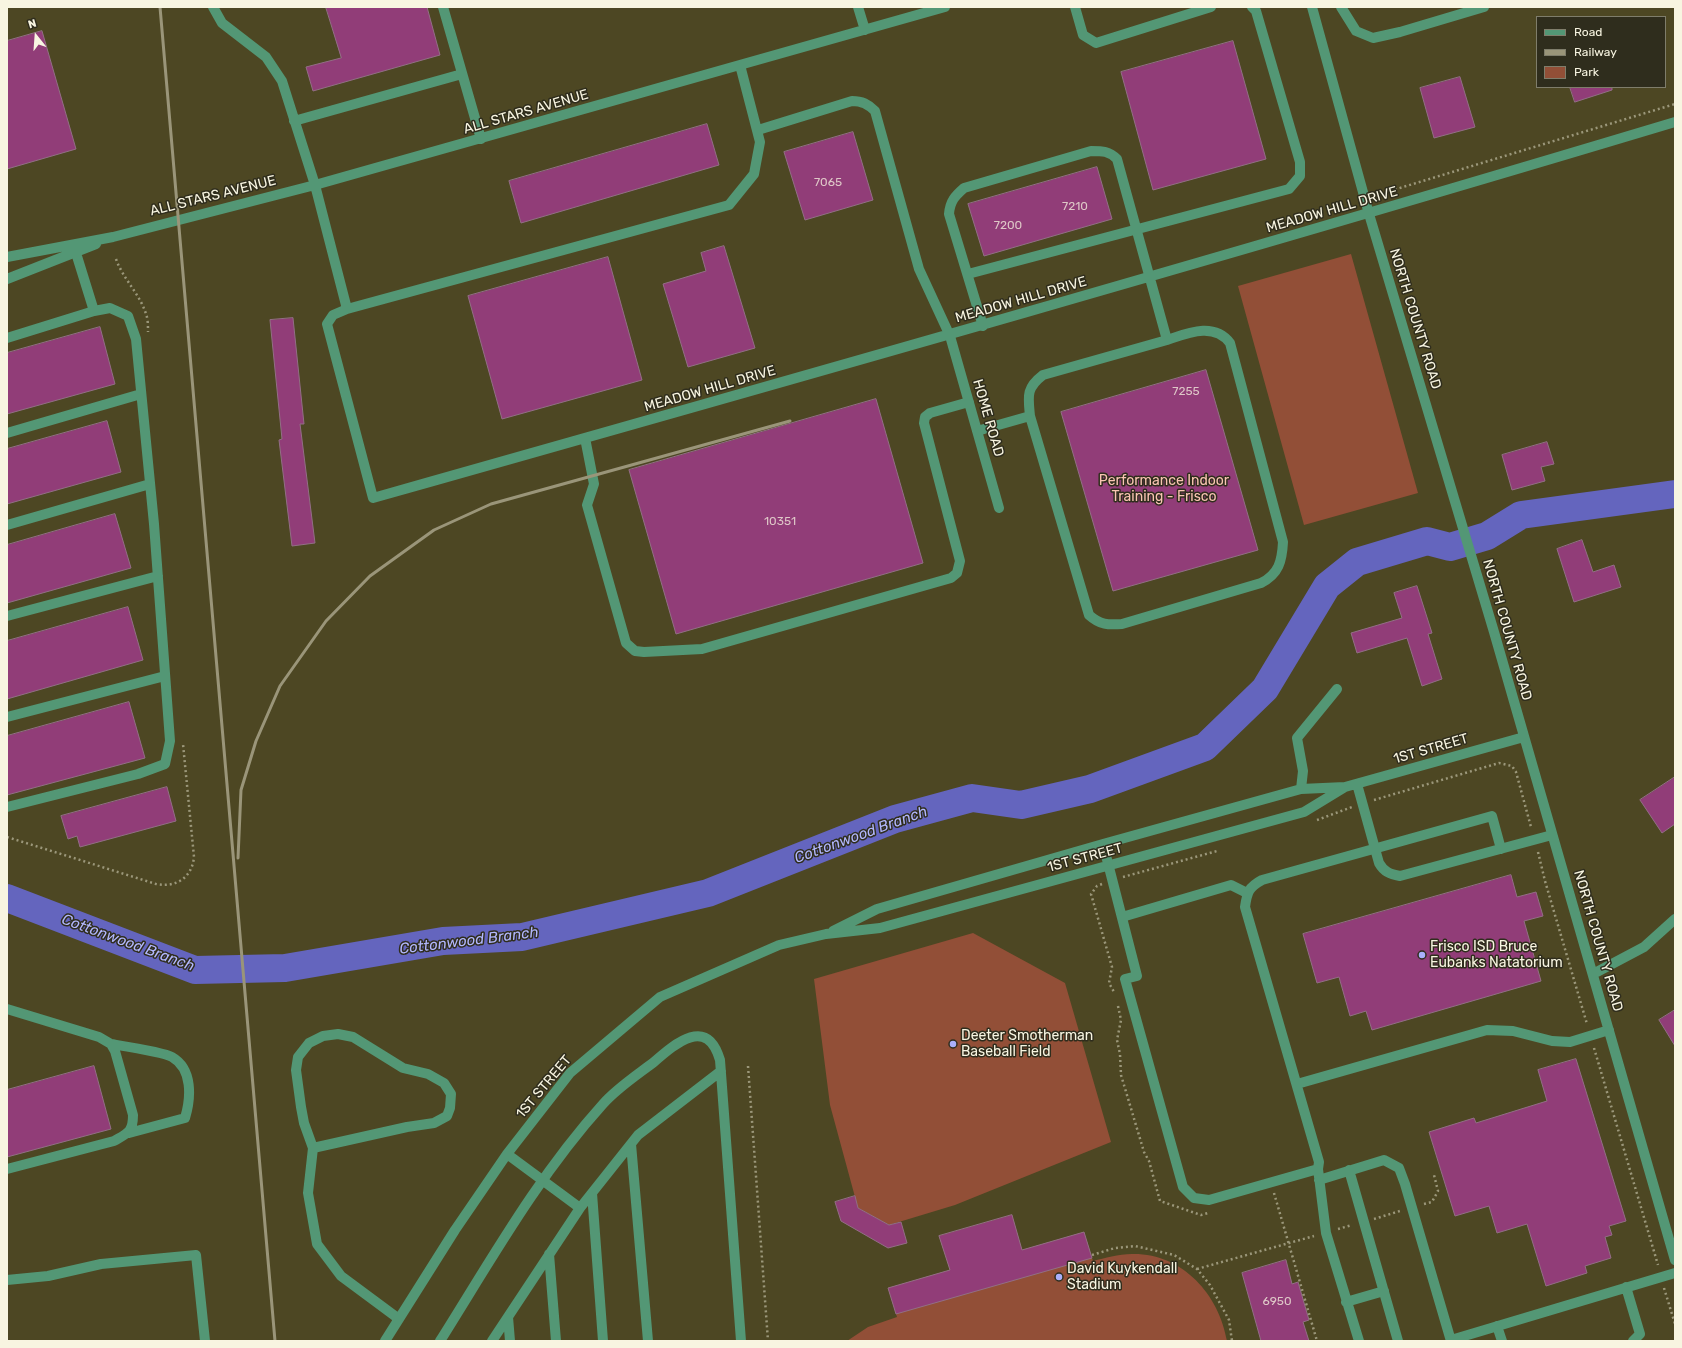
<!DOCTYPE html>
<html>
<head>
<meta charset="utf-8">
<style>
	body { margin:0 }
	#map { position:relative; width:1682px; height:1348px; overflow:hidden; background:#4d4723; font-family:Rubik,sans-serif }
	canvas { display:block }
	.frame { position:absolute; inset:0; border:8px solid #f8f5e1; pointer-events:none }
	.legend { position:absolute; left:1536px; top:16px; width:130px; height:72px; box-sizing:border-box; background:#2f2d1d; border:1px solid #7f7d6b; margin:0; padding:5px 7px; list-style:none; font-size:12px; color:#f8f5e1 }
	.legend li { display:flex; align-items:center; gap:8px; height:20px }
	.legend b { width:20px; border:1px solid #7f7d6b }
	.north { position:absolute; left:16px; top:16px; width:40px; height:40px; -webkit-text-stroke:3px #2f2d1d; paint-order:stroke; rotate:343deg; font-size:11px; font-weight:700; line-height:16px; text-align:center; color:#f8f5e1 }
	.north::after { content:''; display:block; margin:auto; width:14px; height:18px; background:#f8f5e1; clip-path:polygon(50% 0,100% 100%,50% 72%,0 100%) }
</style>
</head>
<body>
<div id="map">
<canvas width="1682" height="1348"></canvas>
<div class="frame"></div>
<ul class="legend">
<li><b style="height:5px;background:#539775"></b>Road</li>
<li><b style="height:5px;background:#9a9579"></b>Railway</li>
<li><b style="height:11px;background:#924f37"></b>Park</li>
</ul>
<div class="north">N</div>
</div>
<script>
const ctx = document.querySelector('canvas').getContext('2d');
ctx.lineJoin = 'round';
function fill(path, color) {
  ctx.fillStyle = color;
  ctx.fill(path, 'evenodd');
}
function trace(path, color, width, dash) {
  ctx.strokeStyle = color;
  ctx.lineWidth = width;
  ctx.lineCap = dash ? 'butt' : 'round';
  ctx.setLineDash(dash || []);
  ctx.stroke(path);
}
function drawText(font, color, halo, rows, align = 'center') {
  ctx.font = font + ' Rubik,sans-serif';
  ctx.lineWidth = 3;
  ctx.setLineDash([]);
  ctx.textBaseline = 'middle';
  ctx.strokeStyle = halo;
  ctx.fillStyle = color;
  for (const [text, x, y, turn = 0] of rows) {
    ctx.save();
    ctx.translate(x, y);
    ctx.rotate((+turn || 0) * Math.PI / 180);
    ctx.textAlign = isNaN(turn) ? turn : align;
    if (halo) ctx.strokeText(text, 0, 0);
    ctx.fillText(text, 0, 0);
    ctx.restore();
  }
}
const green = new Path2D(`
	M1351,254L1418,493L1304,525L1238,286Z
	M973,933L1065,983L1111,1142L955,1205L889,1225L858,1208L830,1105L814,979Z
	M1012,1215L1022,1250L1084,1232L1093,1261C1105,1258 1118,1254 1132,1254C1182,1253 1219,1294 1227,1341H847L868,1327L897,1317L888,1288L950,1270L939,1236Z`);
const river = new Path2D(`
	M7,898L195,970L285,968L443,941L522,937L708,893L895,819L972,798L1021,805L1090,789L1205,747L1265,689L1327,586L1357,562L1427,541L1450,547L1487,536L1521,515L1675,494`);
const building = new Path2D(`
	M326,7H427L440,55L313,91L306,67L341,58Z
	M42,31L76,149L7,169V41Z
	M1233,41L1266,159L1153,190L1121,72Z
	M1460,77L1475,127L1434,138L1420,88Z
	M1570,87H1612V90L1575,102Z
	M707,124L719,165L521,223L509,181Z
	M853,132L873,200L805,220L784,152Z
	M1097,167L1112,219L984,256L968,204Z
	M724,246L755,348L688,367L663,284L706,271L701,253Z
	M608,257L642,380L502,419L468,296Z
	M293,318L304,424H300L315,543L292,546L279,440L282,439L270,320Z
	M100,327L115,384L7,414V353Z
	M1206,370L1258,550L1113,591L1061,412Z
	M876,399L923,563L676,634L629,470Z
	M107,421L121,472L7,504V449Z
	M1547,442L1554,464L1541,467L1545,481L1512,490L1502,455Z
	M115,514L131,568L7,603V545Z
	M1582,540L1593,572L1614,565L1621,587L1574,602L1557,549Z
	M1417,586L1432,633L1428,634L1442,679L1422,686L1407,638L1357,653L1351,633L1402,618L1394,593Z
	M128,607L143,660L7,699V641Z
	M129,702L145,758L7,795V736Z
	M1675,777V824L1662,833L1640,800Z
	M167,787L176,821L80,847L77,836L68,839L61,816Z
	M1511,875L1517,897L1536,892L1543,916L1524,921L1541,981L1372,1030L1366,1011L1350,1016L1339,977L1317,983L1303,934Z
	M1675,1010V1046L1659,1020Z
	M1576,1059L1626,1221L1609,1226L1612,1235L1605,1237L1611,1258L1585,1266L1587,1273L1546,1286L1527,1224L1497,1233L1489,1206L1455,1216L1429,1132L1474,1118L1476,1123L1547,1101L1538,1070Z
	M94,1066L111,1129L7,1157V1090Z
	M855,1196L858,1208L889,1225L901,1222L907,1243L888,1248L841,1221L835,1202Z
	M1012,1215L1022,1250L1084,1232L1092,1258L896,1314L888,1288L950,1270L939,1236Z
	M1286,1260L1292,1284L1298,1282L1309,1320L1303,1322L1309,1341H1261L1242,1273Z`);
const path = new Path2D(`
	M1390,191L1675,104
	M116,259C123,279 140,294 146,314C148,319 148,326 148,332
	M1374,800L1499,763L1512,766L1516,772L1531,827
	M1317,820L1352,807
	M7,837L156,884C177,888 192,877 194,857L183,744
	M1538,852L1545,881L1587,1024
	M1123,877L1217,851
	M1102,884L1097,886L1091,894L1112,967L1109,983L1114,992
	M1118,1006L1121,1020L1117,1040L1120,1054L1121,1075L1144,1152L1149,1161L1160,1201L1201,1215L1208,1213
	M1594,1048L1658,1265
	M748,1066L768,1341
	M1274,1193L1317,1341
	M1424,1204L1432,1202L1438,1191L1434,1175
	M1374,1219L1400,1211
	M1338,1229L1352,1225
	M1092,1255L1115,1248L1135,1246L1174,1255L1197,1269L1210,1285L1229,1320L1232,1341
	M1197,1269L1314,1236
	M1664,1288L1675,1324`);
const minor = new Path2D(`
	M213,7L222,23L266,57L282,81L315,185L347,309L333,315L327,324L373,498C808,375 1242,252 1675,122
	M443,7L481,139
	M858,7L865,30
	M1075,7L1083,35L1096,43L1211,7
	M1312,7L1369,214L1494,632L1675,1260
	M1341,7L1356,31L1373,38L1400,32L1484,7
	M294,121L462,74
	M758,130L852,101C862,101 868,104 875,111L919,269L950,336L999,508
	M7,257L113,237L315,185L945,7
	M968,274L1289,189L1300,176V162L1256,11L1252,7
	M7,279L96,244
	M347,309L729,205L754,174L760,142L740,65
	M983,326L949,214C950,201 955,196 964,188L1091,151C1103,151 1109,151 1117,159L1167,340C1188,333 1214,322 1230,343L1283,542C1282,561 1279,574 1261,583L1122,624C1108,625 1100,625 1089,615L1030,416C1028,396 1026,388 1043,375L1167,340
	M7,338L94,311L76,253
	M977,431L1030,416
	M7,433L141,394
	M585,438L594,484L587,505L626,643L635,651L644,652L702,649L951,578L957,573L960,561L924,423L925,417L930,413L969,402
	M7,525L150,484
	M7,616L158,576
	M7,717L165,676
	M1357,784L1379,863C1384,872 1390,874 1400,876L1552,835
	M1301,789L1303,771L1297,738L1337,689
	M7,807L138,774L165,764L170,741L154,524L136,339L128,316L110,308L94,311
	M1103,844L1137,976L1125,979L1183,1187L1194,1198L1209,1200L1318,1169
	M1122,917L1231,885L1247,893
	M833,931L877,909L1103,844L1301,789L1345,787L1524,737
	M1593,974L1644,947L1675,919
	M7,1009L99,1037L111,1044L115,1051L133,1115C133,1132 128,1133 114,1141L7,1169
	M111,1044C123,1046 163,1052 172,1057C193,1069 191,1098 185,1118L129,1133
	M1297,1084L1487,1030L1513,1031L1552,1041L1570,1042L1609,1030
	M631,1144L648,1341
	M313,1148L407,1127L434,1123L447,1116L450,1108L451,1094L444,1083L428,1074L403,1068L353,1037L338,1034L323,1036L309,1043L298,1057L296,1070L301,1107L304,1123L313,1148L308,1193L317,1244L341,1276L399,1319
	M507,1154L580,1208
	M1349,1170L1398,1341
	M1319,1180L1384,1160L1399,1168L1405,1184L1451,1341
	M592,1193L603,1341
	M549,1254L556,1341
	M7,1280L48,1276L101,1264L196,1255L205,1341
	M1626,1287L1640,1334L1633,1341
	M1346,1302L1384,1291
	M508,1317L510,1341
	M1497,1326L1502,1341
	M1451,1340L1675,1273
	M385,1341L455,1230L507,1154L570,1073L660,997L779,945L826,934L880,928L1304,812L1345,787
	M440,1341C491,1260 538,1176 603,1104C617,1088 637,1075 654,1062C676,1043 707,1016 720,1060L741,1341
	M492,1341L580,1208L638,1135L721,1071
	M1359,1341L1326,1233L1318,1169L1319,1162L1245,907C1247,892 1249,887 1262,880L1492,816L1501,849`);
const rail = new Path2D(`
	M160,7L275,1341
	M238,858L241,790L256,741L280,686L326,621L370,576L434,530L491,504L790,421`);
const markers = [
	[1422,955,4,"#aab0fb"],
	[953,1044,4,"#aab0fb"],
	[1059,1277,4,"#aab0fb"]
];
const numberNames = [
	["7065",828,183],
	["7210",1075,207],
	["7200",1008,226],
	["7255",1186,392],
	["10351",780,522],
	["6950",1277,1302]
];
const streetNames = [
	["ALL STARS AVENUE",526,112,-16],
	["ALL STARS AVENUE",213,196,-14],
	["MEADOW HILL DRIVE",1332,210,-16],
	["MEADOW HILL DRIVE",1021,300,-16],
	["NORTH COUNTY ROAD",1415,319,73],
	["MEADOW HILL DRIVE",710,389,-16],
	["HOME ROAD",988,418,74],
	["NORTH COUNTY ROAD",1507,630,74],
	["1ST STREET",1431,749,-16],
	["1ST STREET",1085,858,-15],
	["NORTH COUNTY ROAD",1598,941,74],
	["1ST STREET",544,1087,-50]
];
const parkNames = [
	["Performance Indoor",1164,481],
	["Training - Frisco",1164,497]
];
const poiNames = [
	["Frisco ISD Bruce",1430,947],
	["Eubanks Natatorium",1430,963],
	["Deeter Smotherman",961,1036],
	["Baseball Field",961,1052],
	["David Kuykendall",1067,1269],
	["Stadium",1067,1285]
];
const waterNames = [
	["Cottonwood Branch",861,835,-20],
	["Cottonwood Branch",469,941,-7],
	["Cottonwood Branch",128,943,20]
];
fill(green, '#924f37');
trace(river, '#6465be', 28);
fill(building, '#913d78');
trace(building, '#926f85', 1);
trace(path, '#9b977a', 2.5, [2, 3]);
trace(minor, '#539775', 10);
trace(rail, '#9a9579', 3);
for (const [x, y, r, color] of markers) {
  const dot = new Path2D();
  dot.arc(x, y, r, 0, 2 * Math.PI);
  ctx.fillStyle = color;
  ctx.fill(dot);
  trace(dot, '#2f2d1d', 1.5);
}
drawText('12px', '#dec7c7', null, numberNames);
drawText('14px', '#f8f5e1', '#2f2d1d', streetNames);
drawText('14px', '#fac5b3', '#2f2d1d', parkNames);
drawText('14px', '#f8f5e1', '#2f2d1d', poiNames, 'left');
drawText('italic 15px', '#b2b7fd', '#2f2d1d', waterNames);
</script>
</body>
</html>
